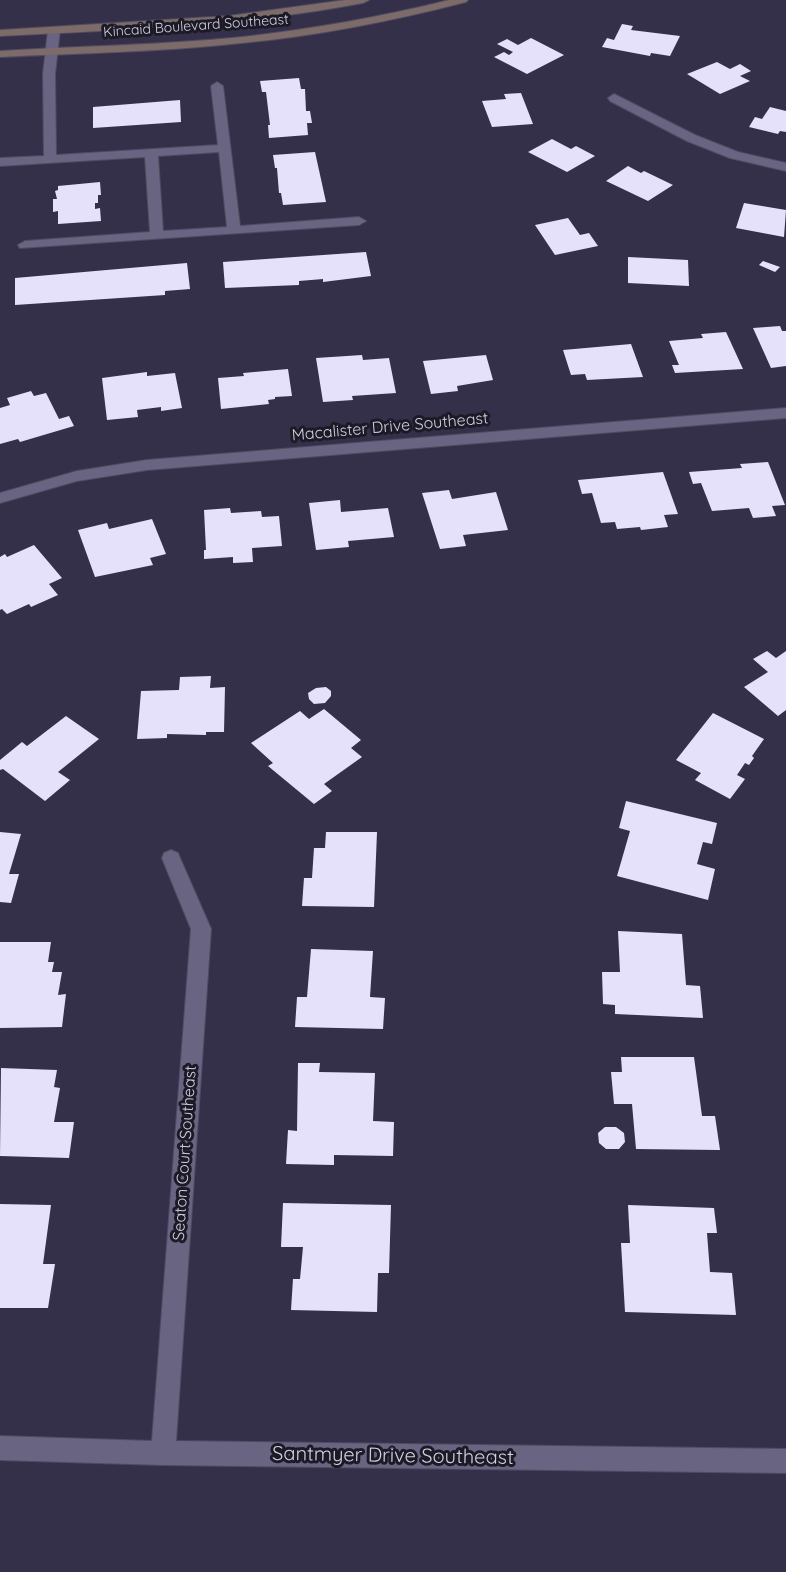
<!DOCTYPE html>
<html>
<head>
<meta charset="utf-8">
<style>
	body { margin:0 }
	canvas { display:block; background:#35304a }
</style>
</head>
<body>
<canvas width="786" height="1572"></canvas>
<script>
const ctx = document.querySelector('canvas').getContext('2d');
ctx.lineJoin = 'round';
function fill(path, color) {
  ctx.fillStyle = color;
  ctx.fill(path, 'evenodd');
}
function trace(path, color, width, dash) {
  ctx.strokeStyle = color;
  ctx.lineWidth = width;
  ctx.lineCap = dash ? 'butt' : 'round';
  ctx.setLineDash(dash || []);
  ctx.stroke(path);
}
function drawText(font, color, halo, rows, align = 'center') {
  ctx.font = font + ' Quicksand,sans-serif';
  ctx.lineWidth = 6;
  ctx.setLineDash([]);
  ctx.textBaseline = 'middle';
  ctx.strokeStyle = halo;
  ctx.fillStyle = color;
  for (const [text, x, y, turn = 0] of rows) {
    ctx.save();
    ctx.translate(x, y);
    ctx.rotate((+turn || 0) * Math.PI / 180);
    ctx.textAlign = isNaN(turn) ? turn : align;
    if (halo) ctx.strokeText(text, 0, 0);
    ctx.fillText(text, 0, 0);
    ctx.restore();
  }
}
const building = new Path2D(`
	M622,24L633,26L631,30L680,36L670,56L651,53L650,56L602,47L607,38L614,40Z
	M531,38L564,55L527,74L494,57L504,52L509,55L513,52L497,44L507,39L518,45Z
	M717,62L730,69L740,64L751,71L740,76L750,81L720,94L687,74Z
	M299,78L301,89H305L306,111H310L312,123H307L308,135L269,138L268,125H270L266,92H262L260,81Z
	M521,93L533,124L492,127L482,101L506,99L504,94Z
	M180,100L181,122L93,128V107Z
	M770,107L786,111V132L780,131L778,134L749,127L755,117L762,119Z
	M552,139L571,149L576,146L595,156L567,172L528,152Z
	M315,152L326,202L283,205L281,193H279L277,168H275L273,155Z
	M628,166L641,173L644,171L673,185L648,201L606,181Z
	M100,182L101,195H98V203H95V209L100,208L101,221L58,224V211L53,212V199H57L55,191L58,190V186Z
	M744,203L786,210L784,237L736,228Z
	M568,218L580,235L589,233L598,246L555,255L535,225Z
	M366,252L371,276L323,282V279L299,281V285L225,288L223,262Z
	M628,257L688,260L689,286L628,283Z
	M763,261L780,267L775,272L759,265Z
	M187,263L190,289L165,291V295L15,305V278Z
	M780,326L782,331H786V366L771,368L753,328Z
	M726,332L743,369L675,373L672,365H679L669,341L703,338L701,334Z
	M631,344L643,377L587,380L585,374L571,375L563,350Z
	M362,355L363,360L389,358L396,393L352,396L353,400L323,402L316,358Z
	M486,355L493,380L457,386L458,391L431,394L423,361Z
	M288,369L292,396L275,397V399L268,400L269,404L221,409L218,378L244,376L243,373Z
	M147,372V376L175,373L182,408L161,411V407L137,410L138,417L107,420L102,378Z
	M31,391L34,396L46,393L59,419L69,416L74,426L20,442L18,439L0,444V408L10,405L7,398Z
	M768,462L785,505L772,506L776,516L753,518L749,508L712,511L701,483L693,484L689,472L742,468L740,464Z
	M663,472L678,514L664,515L668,527L641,530L640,527L617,529L615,522L601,523L592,493L582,494L578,480Z
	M449,490L452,499L496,492L508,530L463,535L466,546L440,549L422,493Z
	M340,500L341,512L388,508L394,537L348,541L349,547L316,550L309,503Z
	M230,508L231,513L261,511L262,517L279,516L282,546L252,548L253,562L233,563V557L204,559V550H206L204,510Z
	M152,519L166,554L150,558L153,565L95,577L78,530L107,523L109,529Z
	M34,545L62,578L49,584L58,595L31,607L29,604L7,614L2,609L0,610V557L5,554L7,557Z
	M767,651L776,658L786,651V710L778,716L744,687L768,672L753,659Z
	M211,676L210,688L225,687L224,732H206V735L167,734V738L137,739L141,691L179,690L180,677Z
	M326,687L331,691V696L325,703L314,704L309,699L308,693L316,688Z
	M324,709L361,740L351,748L362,757L324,784L332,791L314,804L268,766L273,763L251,743L300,711L309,719Z
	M713,713L764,739L752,756L754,758L749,765L745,763L737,775L745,779L730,799L695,780L701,773L676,760Z
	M66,716L99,739L58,772L70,780L45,801L3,769L0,770V760L22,742L27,746Z
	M626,801L717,823L712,844L703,842L697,864L715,869L708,900L617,876L630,831L619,828Z
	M0,832L21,834L9,874H19L11,903L0,902Z
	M326,832H377L374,907L302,906L304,878H312L314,848H325Z
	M618,931L682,934L686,985L700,986L703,1018L615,1014V1005L603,1004L602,972H620Z
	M0,942H51L48,962H54L52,972H62L58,995L66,994L62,1027L0,1028Z
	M311,949L373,951L370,997L385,998L383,1029L295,1027L297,997H307Z
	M621,1057H694L702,1116H715L720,1150L636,1149L632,1104H614L611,1072H622Z
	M298,1063H320L319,1072L375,1073L373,1121L394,1122L393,1156L334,1155V1165L286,1164L288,1130L297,1131Z
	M1,1068L57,1070L54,1087L60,1088L54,1122H74L69,1158L0,1156Z
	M605,1127H616L624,1133L625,1142L619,1149H606L599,1143L598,1133Z
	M283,1203L391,1205L389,1273H378L377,1312L291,1310L293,1279H300L303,1247H281Z
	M0,1204L51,1205L43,1264H55L48,1308H0Z
	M628,1205L714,1208L717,1233H707L710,1272L732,1273L736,1315L625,1312L621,1243H630Z`);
const street = new Path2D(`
	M54,27L60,30L55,74L56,155L218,145L211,86L217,82L223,86L240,226L359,217L366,221L359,225L20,248L18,245L25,241L150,232L145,157L0,166V158L44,156L43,74L48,30ZM219,152L227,227L163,231L158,156Z
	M614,94L695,135L738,152L786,163V171L730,158L687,141L610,101L608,98Z
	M786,408V418L147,470L77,481L0,503V493L77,471L147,460Z
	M171,850L178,853L180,858L211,929L176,1441L786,1449V1473L163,1465L0,1460V1436L152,1441L191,929L162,858L164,853Z`);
const secondary = new Path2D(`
	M345,0H369L363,3C243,26 122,30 0,36V30L228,16Z
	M449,0H468L466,2C392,21 317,36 242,43C161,52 80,53 0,57V51C81,46 162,45 242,37C312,29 381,17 449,0Z`);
const farStreetnames = [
	["Kincaid Boulevard Southeast",196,26,-4]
];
const streetNames = [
	["Macalister Drive Southeast",390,427,-5],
	["Seaton Court Southeast",185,1153,-86]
];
const nearStreetnames = [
	["Santmyer Drive Southeast",393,1456,1]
];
fill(building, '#e5e1fb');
trace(street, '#4f4b60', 2);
trace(secondary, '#4f4b60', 2);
fill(street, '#696481');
fill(secondary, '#7c6b69');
drawText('14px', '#d1cfdf', '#1c1a26', farStreetnames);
drawText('16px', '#d1cfdf', '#1c1a26', streetNames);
drawText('20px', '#d1cfdf', '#1c1a26', nearStreetnames);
</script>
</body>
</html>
